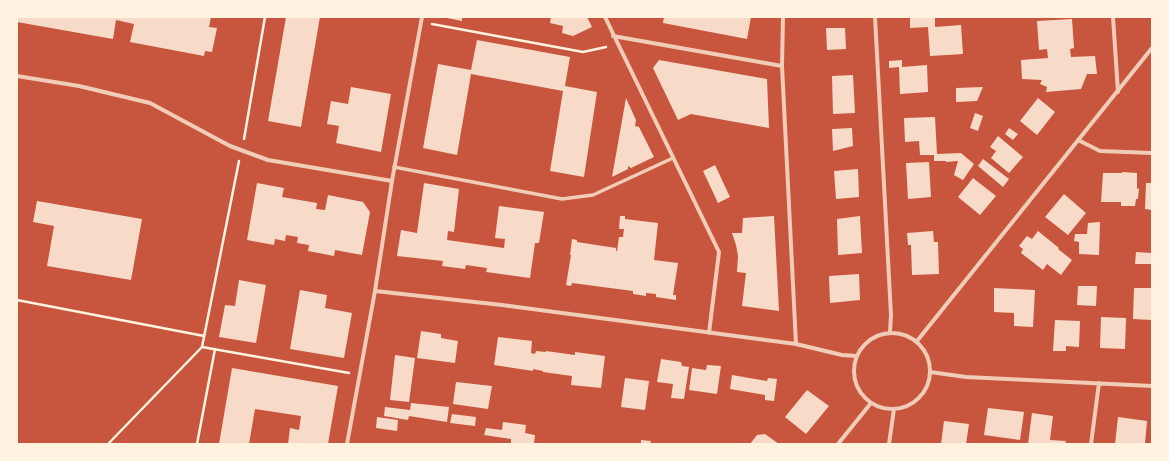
<!DOCTYPE html>
<html>
<head>
<meta charset="utf-8">
<style>
	body { margin:0 }
	#map { position:relative; width:1169px; height:461px; overflow:hidden; background:#c8553d; font-family:"Noto Sans",sans-serif }
	canvas { display:block }
	.frame { position:absolute; inset:0; border:18px solid #fff3e0; pointer-events:none }
</style>
</head>
<body>
<div id="map">
<canvas width="1169" height="461"></canvas>
<div class="frame"></div>
</div>
<script>
const ctx = document.querySelector('canvas').getContext('2d');
ctx.lineJoin = 'round';
function fill(path, color) {
  ctx.fillStyle = color;
  ctx.fill(path, 'evenodd');
}
function trace(path, color, width, dash) {
  ctx.strokeStyle = color;
  ctx.lineWidth = width;
  ctx.lineCap = dash ? 'butt' : 'round';
  ctx.setLineDash(dash || []);
  ctx.stroke(path);
}
const building = new Path2D(`
	M17,17H211L209,27L217,28L212,52L205,51L204,56L130,42L134,24L116,20L113,39L17,22Z
	M286,17H320L301,127L268,121Z
	M442,17H462V21Z
	M551,17H587L592,27L573,36L562,33L563,26L550,23Z
	M664,17H751L747,39L663,23Z
	M910,17H935V27L961,25L963,54L930,56L928,27L910,28Z
	M1072,19L1074,48L1070,49L1071,57L1095,56L1097,74H1087L1081,89L1046,92L1047,87L1040,84L1042,80L1022,79L1021,60L1048,58L1047,49L1039,50L1037,21Z
	M826,28H845L846,49L827,50Z
	M477,40L570,57L565,86L597,92L584,177L550,171L563,91L471,74L457,155L423,148L438,64L471,70Z
	M659,60L767,79L769,128L691,114L678,120L653,68Z
	M902,60V67L927,65L928,92L900,94L899,67L889,68V61Z
	M853,75L855,113L833,114L832,76Z
	M351,87L391,94L381,152L336,143L339,126L327,124L331,101L348,104Z
	M983,87L977,101L956,102V88Z
	M626,98L636,120L635,126L639,127L654,157L631,168L628,166V169L612,177Z
	M1038,98L1055,112L1037,135L1020,121Z
	M975,113L983,116L978,131L970,128Z
	M935,117L937,154L961,153L974,164L963,180L954,175L958,161L946,162V161H934V155H920L919,141L905,142L904,118Z
	M852,128L853,146L833,151L832,129Z
	M1009,128L1018,134L1013,140L1005,134Z
	M998,136L1023,157L1009,173L991,158L996,151L990,147Z
	M983,159L1009,179L1003,187L978,166Z
	M929,162L931,197L908,199L906,163Z
	M715,165L730,197L718,203L703,171Z
	M858,169L859,197L836,199L834,171Z
	M1122,172L1137,173V189L1139,188L1138,199H1136L1135,206H1121V202H1101L1103,173H1122Z
	M973,178L996,196L980,215L958,197Z
	M257,183L284,188L282,197L317,203L316,209L325,210L328,195L363,202L370,212L362,255L335,250L334,256L308,251L309,245L297,243L298,237L286,235L285,241L275,239L274,245L247,240Z
	M424,183L459,189L454,232L448,231L447,240L504,248L505,239L495,238L499,206L544,212L539,243H535L530,278L486,272L487,268L466,265L465,269L442,266L443,261L397,256L401,230L417,233Z
	M1146,183H1152V210L1145,209Z
	M1064,194L1086,213L1068,235L1045,217Z
	M37,201L142,219L131,280L47,266L54,226L33,222Z
	M620,216H625V219L658,223L654,260L678,263L673,295H676V300L656,297V294L646,293V296L633,294V291L572,283L571,286L566,285L571,255H570L572,239L577,240V242L616,248V251H617L619,237H623L624,229H619Z
	M774,216L779,311L742,306L746,273L737,272L738,256L736,245L732,233H742L743,218Z
	M860,216L862,253L838,255L837,219Z
	M1100,222L1099,255L1079,254V242L1074,241L1075,234H1087L1088,223Z
	M933,231L934,242H938L939,274L912,275L911,245H908L907,233Z
	M1038,231L1059,248L1058,249L1072,260L1061,275L1047,264L1043,270L1021,253L1023,249L1019,246L1027,236L1032,239Z
	M1136,252L1152,253V264H1135Z
	M859,274L860,300L830,303L829,276Z
	M239,280L266,285L256,343L219,337L225,305L235,306Z
	M1078,286H1097L1096,306L1077,305Z
	M994,288L1035,290L1033,327L1014,326V313L994,312Z
	M1134,288H1152V320L1133,319Z
	M300,290L327,295L325,308L352,313L344,358L290,349Z
	M1101,317L1126,318L1125,349L1100,348Z
	M1055,320L1080,321L1079,347L1066,346V351H1053Z
	M421,331L441,334V338L458,341L455,363L417,358Z
	M498,337L532,341L531,353L535,354L536,351L546,352V351L575,355V352L605,356L601,388L571,385L572,376L543,372V371L533,369V371L494,365Z
	M395,355L415,358L409,402L390,400Z
	M661,359L681,362L682,366L689,367L684,399L671,398L673,384L657,382Z
	M707,365L721,366L717,394L689,390L692,368L706,370Z
	M232,368L338,386L328,444H288L290,428L299,430L301,416L255,409L249,444H219Z
	M732,375L767,381L768,378L777,379L774,401L765,400V395L730,389Z
	M625,378L649,381L645,410L621,407Z
	M456,382L492,386L488,409L453,404Z
	M807,390L829,406L806,434L785,417Z
	M411,403L449,407L447,422L409,416L408,420L384,416L385,407L410,410Z
	M988,408L1024,412L1020,440L984,435Z
	M1032,413L1053,416L1050,440L1066,441L1065,444H1028Z
	M452,414L476,417L475,426L450,423Z
	M377,417L398,420L397,431L376,428Z
	M1118,417L1147,421L1145,444H1115Z
	M944,421L969,424L966,444H941Z
	M503,422L526,425L525,433L535,435L534,444H511V439L484,435L486,428L502,430Z
	M765,434L779,444H750L757,435Z
	M641,440L651,441L650,444H641Z`);
const path = new Path2D(`
	M432,24L583,52L606,47
	M244,139L265,17
	M17,300L204,336
	M202,347L349,373
	M108,444L202,347L239,161
	M197,444L215,349`);
const pedestrian = new Path2D(`
	M394,167L562,199L593,195L673,158`);
const minor = new Path2D(`
	M605,17L719,252L709,333
	M783,17L782,66L796,344
	M875,17L891,315L890,332
	M1113,17L1118,92
	M613,36L782,66
	M17,76L79,86L150,103L230,146L268,160L392,181
	M1078,140L1100,151L1152,153
	M375,291L502,305L796,344L842,355L856,356
	M854 371a38 38 0 1 1 76 0a38 38 0 1 1-76 0Z
	M917,341L1152,48
	M930,372L966,377L1152,386
	M347,444L375,291L392,181L422,17
	M838,444L871,403
	M889,444L894,409
	M1091,444L1099,383`);
fill(building, '#f7dbc8');
trace(path, '#fff3e0', 2.5);
trace(pedestrian, '#f1ccb7', 3.5);
trace(minor, '#f1ccb7', 4);
</script>
</body>
</html>
